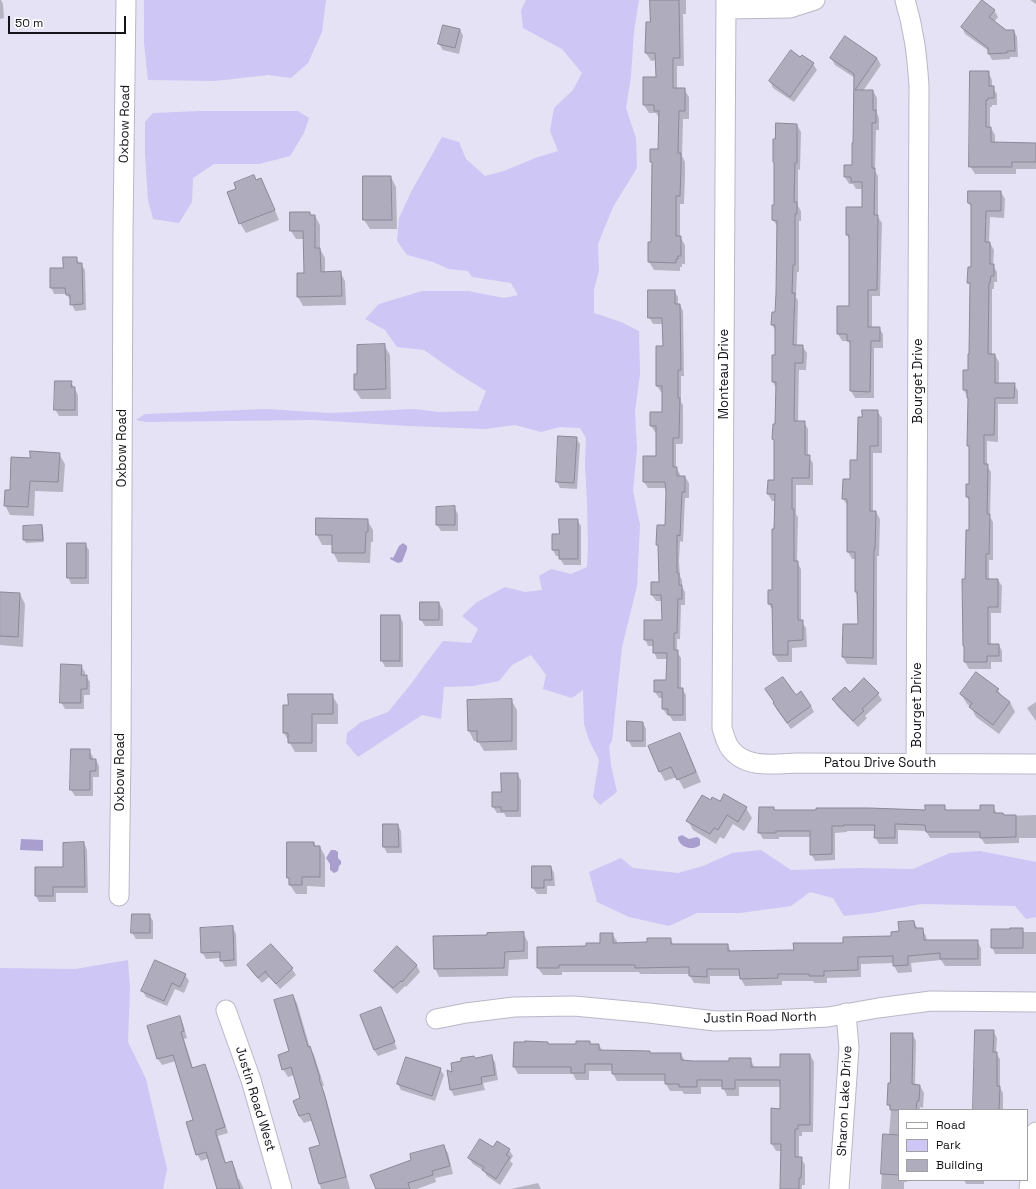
<!DOCTYPE html>
<html>
<head>
<meta charset="utf-8">
<style>
	body { margin:0 }
	#map { position:relative; width:1036px; height:1189px; overflow:hidden; background:#e4e2f4; font-family:"Space Grotesk",sans-serif }
	canvas { display:block }
	.legend { position:absolute; left:898px; top:1109px; width:130px; height:72px; box-sizing:border-box; background:#fff; border:1px solid #a1a1a3; margin:0; padding:5px 7px; list-style:none; font-size:12px; color:#141319 }
	.legend li { display:flex; align-items:center; gap:8px; height:20px }
	.legend b { width:20px; border:1px solid #a1a1a3 }
	.scale { position:absolute; left:8px; top:16px; width:118px; height:18px; box-sizing:border-box; border:2px solid #141319; border-top:0; padding-left:5px; font-size:12px; line-height:14px; white-space:nowrap; color:#141319; -webkit-text-stroke:3px #fff; paint-order:stroke }
</style>
</head>
<body>
<div id="map">
<canvas width="1036" height="1189"></canvas>
<ul class="legend">
<li><b style="height:5px;background:#fff"></b>Road</li>
<li><b style="height:11px;background:#cec6f4"></b>Park</li>
<li><b style="height:11px;background:#aeacbd"></b>Building</li>
</ul>
<div class="scale">50 m</div>
</div>
<script>
const ctx = document.querySelector('canvas').getContext('2d');
ctx.lineJoin = 'round';
function fill(path, color) {
  ctx.fillStyle = color;
  ctx.fill(path, 'evenodd');
}
function trace(path, color, width, dash) {
  ctx.strokeStyle = color;
  ctx.lineWidth = width;
  ctx.lineCap = dash ? 'butt' : 'round';
  ctx.setLineDash(dash || []);
  ctx.stroke(path);
}
function drawText(font, color, halo, rows, align = 'center') {
  ctx.font = font + ' "Space Grotesk",sans-serif';
  ctx.lineWidth = 3;
  ctx.setLineDash([]);
  ctx.textBaseline = 'middle';
  ctx.strokeStyle = halo;
  ctx.fillStyle = color;
  for (const [text, x, y, turn = 0] of rows) {
    ctx.save();
    ctx.translate(x, y);
    ctx.rotate((+turn || 0) * Math.PI / 180);
    ctx.textAlign = isNaN(turn) ? turn : align;
    if (halo) ctx.strokeText(text, 0, 0);
    ctx.fillText(text, 0, 0);
    ctx.restore();
  }
}
const green = new Path2D(`
	M144,0H326L322,32L308,63L291,78L268,75L215,81L148,80L144,43Z
	M526,0H639L634,31L631,76L626,108L636,138L637,168L613,207L598,244L599,271L594,289V313L621,322L639,331L640,374L635,412L637,449L633,491L640,525L637,586L622,647L612,741L609,746L611,765L617,792L600,805L593,797L599,760L589,740L584,724L583,690L572,698L543,689L546,675L531,655L512,665L499,681L473,686L444,687L441,719L422,715L358,757L346,743L347,733L361,722L388,712L411,684L424,666L443,641L471,643L478,629L462,616L477,602L505,587L525,592L542,590L539,576L551,569L571,574L587,567L588,546L587,502L585,465L586,438L580,428L560,427L541,432L515,425L485,429L409,426L313,420L146,422L136,420L145,414L266,409L330,413L414,409L439,412L478,411L486,391L457,373L424,350L397,347L385,330L365,319L379,304L422,291H468L504,298L518,295L511,283L472,277L468,271L449,269L433,262L407,255L397,241L399,218L411,192L442,137L459,142L466,159L485,176L504,171L535,158L558,151L550,131L554,108L573,90L582,73L562,49L523,28L521,10Z
	M200,111H298L309,118L304,133L290,156L259,164H214L193,178L192,202L179,223L153,219L148,200L145,153V122L153,113Z
	M761,850L791,870L857,868L913,869L950,853L980,851L1036,862V917L1026,919L1015,906L921,904L872,913L844,916L833,898L810,892L791,906L740,913H697L669,926L629,917L597,902L589,872L621,858L633,868L678,873L703,866L732,853Z
	M128,960L130,989L128,1042L146,1079L167,1169L163,1189H0V968L75,969Z`);
const water = new Path2D(`
	M403,543L407,546V549L402,562L398,563L390,559L391,557L393,558L399,546Z
	M682,835L689,839L697,837L700,839V845C693,851 681,848 678,839V837Z
	M21,839L43,840V851L20,850Z
	M331,850H335L338,852V858L341,861V864L339,866L338,871L334,873L330,870V864L326,858Z`);
const shadow = new Path2D(`
	M0,0H1L3,4L4,18L0,19Z
	M651,0H686V14H683L684,66H677V89H684L689,97V119H683L682,156L685,162V177L684,204H680V237L685,245V264H682V267H680V271L654,270L649,262V243L652,244L653,165L651,161L659,150L660,119L656,113H649L644,105L657,78V60L651,61L646,53L651,23Z
	M1030,0H1036V4Z
	M994,10L998,17L994,22L1006,31H1014L1017,37L1018,57H1010V59L992,60L989,54V51L965,34L962,27Z
	M460,29L463,36L459,54L443,50L439,44Z
	M802,56L813,64L817,70L794,102L773,88L770,81Z
	M831,58H877L881,65L863,91H873L877,98V113L879,118V130H876L875,171L878,176V217L882,223L880,296H872V328H879L883,334V348H874V398H855L851,391V346L848,341H842L838,334L850,307V241L847,235V208H863V189H856L853,184H849L845,177L853,166L854,144L855,78L835,65Z
	M988,72L992,80V87L997,94V105H992V107H990V128H991L995,135V143L1036,144V169H1016V174H975L970,166Z
	M797,125L801,132L800,170L798,169V206L801,211V221H799V272H797L796,297L798,301L797,346H802L807,353L806,370H799L798,422H804L808,429V456L813,463V485H796V514L798,517L797,562L801,569V621L806,628L807,647L792,648V662H778L774,655L773,611L769,604V591H773L776,501H772L768,494L775,481V443L773,439L776,425V388L773,382V356H776V331L772,325L776,313L777,293L778,227L773,220V206H775V165L774,162V140Z
	M391,177L396,187L397,229H370L364,220Z
	M261,179L266,189L279,220L246,233L240,223L256,181Z
	M1001,192L1005,199L1004,218L990,217L989,243H990L994,250L993,266L997,272V282H994V289H992V355H995L999,362V384H1014L1018,391V404H998V442L987,441V466L991,472L990,517L993,522V560H989V580H998L1002,586L1001,613H991V645H999L1002,651V662H991V669H969L965,662L966,580L970,531V502L967,497L970,485V448L968,445L969,400L964,390V371H969L970,355L971,287L968,283L972,268V209L969,203Z
	M310,213L311,216H315L320,225V249L325,258V273L340,272L345,281L346,305L303,306L298,297V274H305L304,239H296L291,231Z
	M76,258L85,270L86,310L75,311L67,294H54L51,287Z
	M674,291L678,297V305H680L683,311L684,376H681V402L683,405V442L682,444H676V468L680,474V477H685L689,483V498H685L683,542L680,541L679,561L680,576L682,580V587L685,592V605H681L680,639H677V652L681,658V689H682L686,695V721H673L669,715H667L663,709V698H659L655,692L667,681L668,659H657L654,652V646H648L645,639L663,621L662,601H656L652,595L660,583V549L657,545L658,526H666V488H648L644,482L657,457V432H655L651,426L663,413V392H661L657,386L664,347L663,324H653L649,317Z
	M384,345L390,355L391,399H361L355,390L358,375Z
	M71,382L78,395V416H59L55,409Z
	M877,411L882,418V453H873V512H876L880,519L879,556H877V665L847,664L843,657L844,625H859L858,596L856,592V559H852L848,552V506L843,499L858,461L863,418Z
	M576,438L580,444L577,489L560,488L557,481Z
	M59,454L65,464L63,492L35,491L34,516L10,515L5,505L10,491L31,459Z
	M454,507L458,514V531H441L437,525V508Z
	M367,520L373,530V542H371L370,563L338,562L333,552V545H322L317,535Z
	M577,520L581,526V565H564L560,559V556H556L553,550L560,534Z
	M42,526L43,529L44,542L26,543L24,540Z
	M85,544L89,550V584H71L68,577Z
	M0,593L20,594L25,604L23,647L0,645Z
	M439,603L443,610V626H425L421,620Z
	M400,616L403,623V667H385L382,661Z
	M81,666L85,672V676H86L90,682V695H84V709H65L61,702Z
	M766,690L795,696L811,706L814,712L791,729L777,710L774,704L775,703Z
	M998,690L1002,697L1010,702L1015,712L999,734L976,717L971,707L967,704L961,694Z
	M850,694H878L882,700L865,716L867,718L858,727L837,706L833,699Z
	M332,695L338,705V724H317V752H295L284,733L289,706Z
	M511,700L517,710V750L484,751L478,741H474L469,731Z
	M1036,702V721L1027,708Z
	M643,723L646,729V747H632L628,740Z
	M679,734L685,744L701,782L684,789L677,777L665,781L660,772Z
	M72,750H89L93,757V760H96L99,766V777H93V796H75L71,790Z
	M517,774L521,780V817H506L504,813H497L493,807L502,793Z
	M720,803L746,808L752,818L744,831L733,824L724,839L720,837L716,844L693,830L688,821Z
	M944,806L947,811H981L993,806L997,814L1004,816L1036,815V838H1019V843L985,844L981,838H930L926,831L898,830V844H879L875,837L876,831H847V832L835,833V860L815,861L811,854V837H779V839H763L759,832L774,808L775,811H926Z
	M398,825L401,831L402,853H387L384,847Z
	M84,843L87,850L88,893H56V902H39L36,896V868H64Z
	M314,843L316,847H320L325,856V887L307,886V894H296L290,885V881L288,878Z
	M551,867L554,873L555,886H547V894H537L533,888Z
	M149,915L153,921V939H136L132,933Z
	M914,922L918,929H922L926,936L927,941H977L981,948V966H945L941,960L911,963L912,972L898,973L894,966V963L861,964V977L827,978V983H814L813,981H782V985L745,986L741,979V976H710V984L694,983L690,976V974H640L639,972H562V975H543L538,968V948L587,947L601,944L612,934L617,941V944L648,943L670,939L674,945H728L731,952L795,951L892,937Z
	M232,927L236,934L237,966L225,967L221,960V958L206,959L202,952Z
	M1022,929L1024,932H1036V954H995L992,947Z
	M523,933L528,942V959L509,960L508,976L439,977L435,968L488,936Z
	M271,945L292,969L296,975L280,989L269,977L262,983L252,972L248,966Z
	M397,948L417,966L420,972L406,987L405,986L397,994L379,977L375,971Z
	M185,975L189,981L184,993L175,989L167,1006L146,997L143,991Z
	M293,996L297,1003L310,1048L314,1055L324,1086H322L327,1101L350,1189H321L310,1149L321,1146L313,1120L304,1123L299,1116L301,1099L294,1075L288,1077L283,1069L290,1052Z
	M381,1008L384,1015L397,1049L378,1056L374,1050L361,1016Z
	M179,1017L183,1024L187,1038L184,1039L193,1068L204,1065L208,1071L228,1133L218,1136L226,1163L231,1162L235,1168L238,1179H239L244,1189H218L209,1158L201,1161L197,1154L195,1120L176,1061L162,1065L158,1059L148,1027Z
	M993,1031L997,1038L996,1053L1000,1059V1088L1003,1093V1110H974Z
	M912,1034L916,1041L915,1086H920L924,1093L923,1108L920,1107V1110H899V1180H907V1182H904V1189H881L884,1135H889L891,1110L888,1104L891,1084Z
	M590,1042L591,1045H599L603,1052L650,1054H681L685,1061L730,1062L750,1059L755,1068H781L810,1055L814,1062L813,1132H802V1136H799V1158H801L805,1165V1185H802V1189H781L782,1151H776L772,1144L781,1110V1087H739V1096H727L723,1087H701V1094H684L682,1091H670L666,1084V1081H617L613,1074V1071H589V1080H576L573,1074H518L514,1067L515,1043L577,1045Z
	M491,1056L495,1062L498,1080L483,1083L485,1090L454,1096L451,1090L448,1071L453,1073L475,1059Z
	M440,1069L444,1075L435,1101L401,1090L398,1084Z
	M443,1146L448,1153L453,1174L435,1178L436,1182L417,1189H376L371,1175L412,1161Z
	M493,1148L509,1150L513,1156L510,1161L513,1164L500,1185L487,1176L484,1171L473,1164L469,1158Z
	M964,1180H984V1184H966Z
	M538,1183L541,1189H511Z`);
const building = new Path2D(`
	M650,0H679L680,58H673V88H685V111H679L678,153H681V168L680,196H676V236H681V256H678V259H676V263L648,262V242H651L652,162H650V149H658L659,111H654V105H643V77H656L655,53H645L646,22H650Z
	M982,0L995,10L989,17L1006,30H1014L1015,51H1007V53L988,54V48L961,27Z
	M443,25L460,29L455,48L438,44Z
	M845,36L877,58L855,90H873V110H876V123H872V168H875L874,215H878L877,290H868V327H880V341H871L870,392L850,391V341H847V334H837V306H849V235H846V207H862V182H851V177H844V165H852V143H853L854,74L830,58Z
	M791,50L800,57L802,55L814,63L790,97L769,81Z
	M970,71H989V86H994V98H988V100H986V127H991V142L1036,143V162H1012V167H969Z
	M776,123L797,124V163H795L794,202H797V214H795V265H793L792,293H795L793,345H803V363H795L794,421H805V455H810L809,478H792V509H794V561H798V620H803V640L788,641V655H773L772,604H768V590H772V529H774L775,494H767L768,480H774V440L772,439L773,424H775L776,382H772V355H775V325H771L772,312H775L776,293L777,221L772,220V205H774V162H773V139H775Z
	M254,175L256,180L261,178L275,210L239,224L227,192L236,189L234,183Z
	M363,176H391L392,220H363Z
	M968,191H1001V211H986L985,242H990V264H994V276H991L990,283H989L988,354H995V383H1015L1014,398H995L994,435H984V464H988L987,514H990L989,554H986V579H998V607H988V644H999V656H987V662H964V646H963L962,579H965L966,530H969V497H966V484H969V446H967L968,398H967V390H963V370H968V354H969L970,283H967L968,267H971V204L968,203Z
	M290,212H310V215H315V248H320L321,272L341,271L342,296L297,297V273H304L303,231H290Z
	M63,257H77V263H82L83,304L70,305V295H66L65,288H50V268H63Z
	M648,290H675V304H680L681,370H678V398H680L679,436V438H673V467H677V476H685V492H682L680,536L677,535V573H679V585H682V599H678L677,633H674V650H678V688H683V715H668V709H662V692H654V680H666L667,653H653V640H644V620H662L661,595H651V582H659L658,545H656L657,525H665L666,492L665,482H643V456H656V426H650V412H662V386H656V346H663L662,318H648Z
	M385,344L386,389L354,390V374H357V345Z
	M55,381H72L71,387H75V410H54Z
	M862,410H878V446H870V511H876L875,549H874L873,658L842,657L843,624H858L857,592H855V552H847V499H842L843,479H850V460H857L858,417H862Z
	M558,436L577,437L574,483L556,482Z
	M30,451L60,453L58,482L30,481L28,507L4,506L5,490H10L11,457L30,458Z
	M455,506V525H436V507Z
	M316,518L368,519V532H366L365,553H332V535H316Z
	M559,519H578V559H559V550H552V534H559Z
	M42,525L43,540H23V526Z
	M67,543H86V578H67Z
	M0,592L20,593L18,637L0,636Z
	M420,602H439V620H420Z
	M381,615H400V661H381Z
	M61,664L82,665L81,675H87V689H81V703H60Z
	M976,672L999,689L996,691L1010,702L993,725L969,707L972,703L960,694Z
	M783,677L796,695L801,691L811,706L787,723L773,703L774,702L765,689Z
	M864,678L879,693L862,709L864,711L853,721L832,699L845,687L850,692Z
	M288,694H333V714H312V743H288V733H283V705H288Z
	M512,699V741L477,742V731H468L467,700Z
	M627,721L643,722V741H627Z
	M680,733L696,772L677,780L671,767L659,772L648,746Z
	M71,749H90V759H96V771H90V790H70Z
	M501,773H518V811H501V807H492V792H501Z
	M724,794L747,807L738,822L727,815L718,830L714,828L710,834L686,821L702,795L711,800L712,797L720,801Z
	M925,805H945V810H980V805H994V813H1003L1004,815H1016V837L980,838V832H926L925,825L895,824V838H874L875,825H844V826H832V854L810,855V831H776V833H758L759,807H774V810H816V808H869L925,810Z
	M383,824H398L399,847H383Z
	M84,842L85,887H53V896H35V867H63V843Z
	M287,842H314V846H320V877H302V885H289V878H287Z
	M532,866H551L552,880H544V888H532Z
	M132,914H150V933H131Z
	M914,921L915,928H923L924,940H978V959H940V953L908,956V965L893,966V956L858,957V970L824,971V976H809V974H778V978L740,979L739,969H707V977L689,976V967L635,968V965H559V968H537V947L586,946V943H600V933H613V943L647,942V938H671V944H728V951L794,950L793,943H843V937L891,936V932L899,931L898,922Z
	M233,926L234,960L220,961V952L201,953L200,928Z
	M1010,928H1023V948H991V929H1010Z
	M524,932V951L505,952L504,968L434,969L433,936L487,935V933Z
	M271,944L293,968L276,984L266,973V971L258,978L247,965Z
	M397,946L417,965L402,982L401,981L393,988L374,971Z
	M155,960L186,974L180,987L172,983L164,1001L141,991Z
	M293,995L308,1047L310,1046L320,1078L319,1079L324,1093L346,1177L319,1184L309,1148L320,1145L309,1113L299,1116L293,1101L300,1098L291,1067L282,1070L278,1055L289,1051L274,1000Z
	M381,1007L395,1042L374,1050L360,1015Z
	M180,1016L184,1031L181,1032L192,1068L205,1064L225,1127L216,1130V1134L225,1163L232,1161L240,1189H217L206,1152L196,1155L186,1122L193,1120L173,1055L157,1059L147,1026Z
	M975,1030H994L993,1052H997V1086H1000L999,1110H973Z
	M891,1033H913L912,1084L920,1085L919,1101H917L916,1110H890V1105H887L888,1083H890Z
	M525,1041L548,1042V1044H576V1041H590V1044H599V1050L650,1051V1053H681V1060L693,1061H729V1058H751V1067H780V1054H810V1125H798V1129H795V1157H802L801,1178H799V1189H780L781,1144H771V1108L780,1109V1080H735V1089H722V1080H697V1087H679V1084H665V1074H612V1064H585V1073H571V1067H513L514,1042H525Z
	M492,1055L495,1075L481,1077L482,1084L450,1090L447,1070L452,1072L451,1063L461,1061V1058L474,1056L475,1058Z
	M406,1057L441,1068L432,1096L397,1084Z
	M883,1134L899,1135V1175L881,1174Z
	M480,1139L493,1147L497,1141L510,1149L506,1155L510,1157L496,1179L482,1170L484,1167L468,1158Z
	M444,1145L450,1166L432,1171L433,1175L408,1183L410,1189H376L370,1175L411,1160L410,1154Z`);
const minor = new Path2D(`
	M726,0L722,728C724,734 726,743 730,748C745,769 774,764 796,763L1036,764
	M905,0C914,30 917,55 919,86L916,763
	M726,9L790,8L815,0
	M119,896L121,756L123,230L126,0
	M226,1010L251,1080L282,1189
	M436,1019L466,1013L514,1007L574,1006L649,1013L715,1021L772,1020L828,1017L878,1008L931,1001L1036,1002
	M839,1189L849,1048L846,1013
	M1029,1189L1036,1132`);
const streetNames = [
	["Oxbow Road",125,124,-89],
	["Monteau Drive",724,374,-90],
	["Bourget Drive",918,381,-90],
	["Oxbow Road",122,448,-90],
	["Bourget Drive",917,705,-90],
	["Patou Drive South",880,763],
	["Oxbow Road",120,772,-90],
	["Justin Road North",760,1018,-1],
	["Justin Road West",255,1099,73],
	["Sharon Lake Drive",845,1101,-87]
];
fill(green, '#cec6f4');
fill(water, '#a89fcf');
fill(shadow, '#0003');
fill(building, '#aeacbd');
trace(building, '#8b8899', 1);
trace(minor, '#bab7c8', 21);
trace(minor, '#fff', 19);
drawText('13px', '#141319', '#fff', streetNames);
</script>
</body>
</html>
